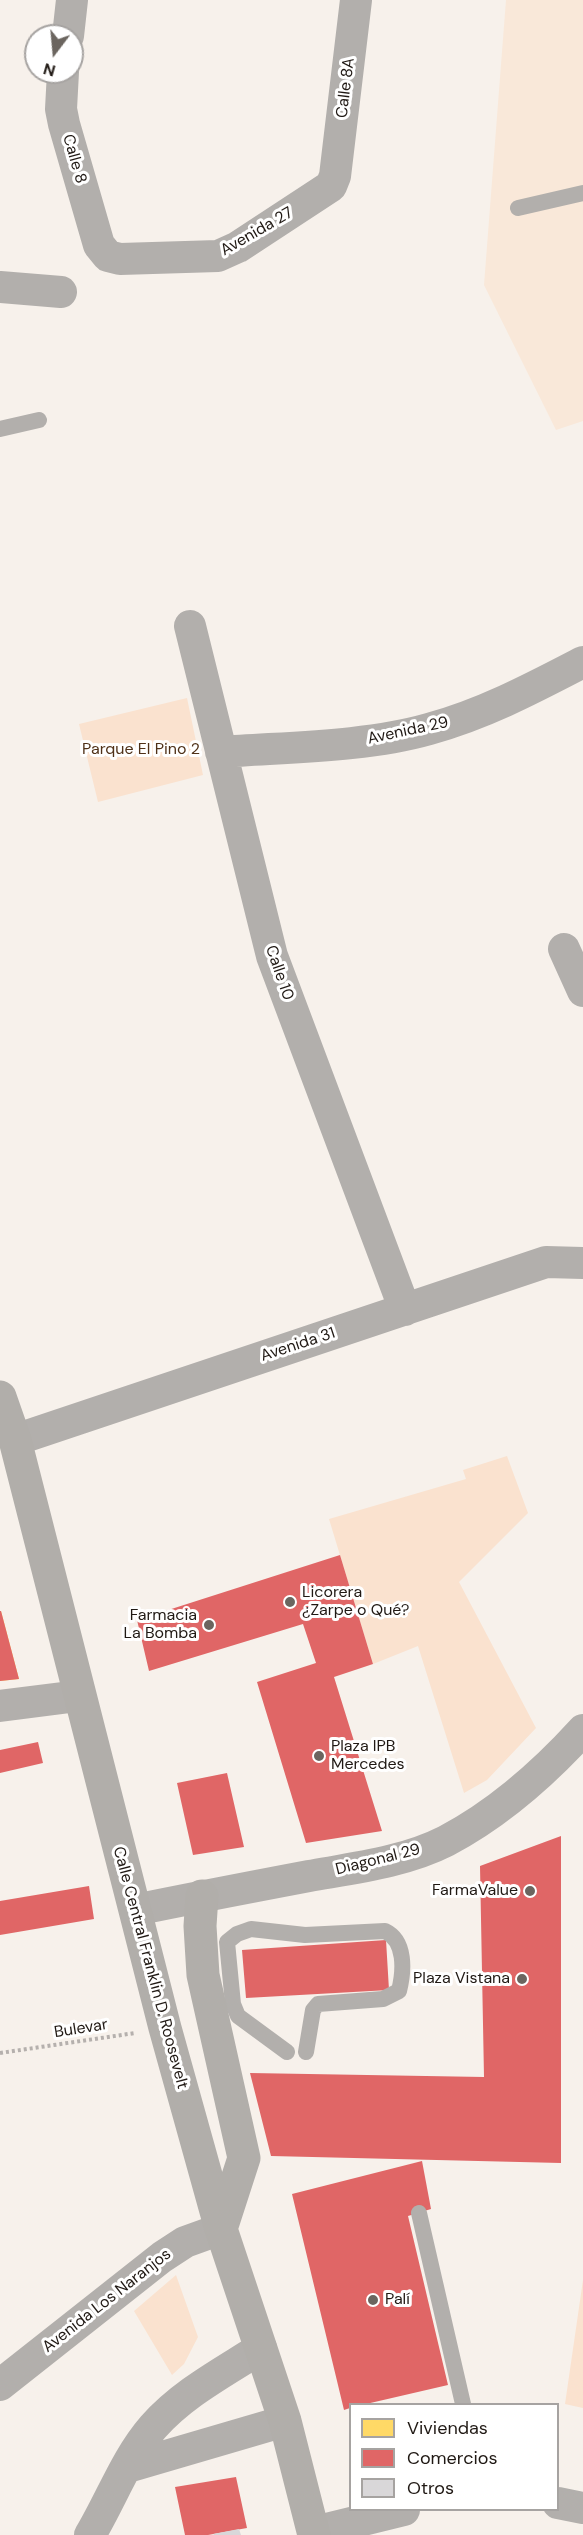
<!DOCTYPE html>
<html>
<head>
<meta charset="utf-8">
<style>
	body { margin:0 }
	#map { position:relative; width:583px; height:2535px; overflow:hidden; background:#f7f1eb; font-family:"DM Sans",sans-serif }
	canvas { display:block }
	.legend { position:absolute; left:349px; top:2403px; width:210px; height:108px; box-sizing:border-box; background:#fff; border:2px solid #a6a3a1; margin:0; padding:8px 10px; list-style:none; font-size:18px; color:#201914 }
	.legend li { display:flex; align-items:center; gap:12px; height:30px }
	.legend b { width:30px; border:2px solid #a6a3a1 }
	.north { position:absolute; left:24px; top:24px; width:60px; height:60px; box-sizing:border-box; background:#fff; border:2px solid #a6a3a1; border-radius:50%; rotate:196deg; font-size:16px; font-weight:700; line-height:24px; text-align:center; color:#201914 }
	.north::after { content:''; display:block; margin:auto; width:21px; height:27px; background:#6b655f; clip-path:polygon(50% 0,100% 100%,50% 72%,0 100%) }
</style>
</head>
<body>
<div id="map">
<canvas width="583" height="2535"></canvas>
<ul class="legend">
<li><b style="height:16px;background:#ffd966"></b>Viviendas</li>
<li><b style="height:16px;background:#e06666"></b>Comercios</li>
<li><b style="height:16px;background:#d9d7d9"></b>Otros</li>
</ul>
<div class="north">N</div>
</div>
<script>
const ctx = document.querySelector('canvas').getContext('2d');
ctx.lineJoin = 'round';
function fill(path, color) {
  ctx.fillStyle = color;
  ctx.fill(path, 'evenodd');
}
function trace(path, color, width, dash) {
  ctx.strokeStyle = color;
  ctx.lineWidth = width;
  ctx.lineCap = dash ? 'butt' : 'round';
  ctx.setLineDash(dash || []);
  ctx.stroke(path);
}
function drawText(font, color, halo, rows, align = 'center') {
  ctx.font = font + ' "DM Sans",sans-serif';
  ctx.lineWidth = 6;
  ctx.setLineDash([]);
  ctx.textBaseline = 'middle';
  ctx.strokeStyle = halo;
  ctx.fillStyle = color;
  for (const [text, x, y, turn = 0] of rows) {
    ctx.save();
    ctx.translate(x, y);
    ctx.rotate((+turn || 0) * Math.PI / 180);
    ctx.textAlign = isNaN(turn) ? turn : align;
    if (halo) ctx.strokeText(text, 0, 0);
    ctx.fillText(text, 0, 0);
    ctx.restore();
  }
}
const built = new Path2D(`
	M506,0H583V421L556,430L484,285Z`);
const green = new Path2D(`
	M187,698L203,775L98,802L79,724Z
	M507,1456L528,1513L459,1582L536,1728L487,1780L464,1793L418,1646L373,1664L329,1519L466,1479L463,1470Z
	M176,2275L198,2337L184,2364L172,2375L134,2311Z
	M583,2280V2408L565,2404Z`);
const homes = new Path2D(`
	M0,1611H1L19,1679L0,1681Z`);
const shops = new Path2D(`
	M340,1555L373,1664L334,1677L382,1831L306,1843L257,1682L316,1663L303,1624L149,1671L137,1620Z
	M0,1611H1L19,1679L0,1681Z
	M38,1742L43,1763L0,1773V1750Z
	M227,1773L244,1847L193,1855L177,1783Z
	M561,1836V2163L271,2156L250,2073L484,2077L480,1866Z
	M89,1886L94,1919L0,1935V1901Z
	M386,1940L389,1990L246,1998L242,1950Z
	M422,2161L431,2209L408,2216L448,2385L366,2404H350V2408L344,2410L292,2194Z
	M236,2477L247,2528L208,2535H185L175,2487Z`);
const building = new Path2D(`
	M239,2529L241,2535H214L213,2534Z`);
const path = new Path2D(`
	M0,2053L135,2033`);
const service = new Path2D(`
	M518,208L583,193
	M0,429L39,420
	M287,2052L238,2016L233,2004L227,1942L237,1934L251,1929L305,1935L385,1931C406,1941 404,1971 399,1991L383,1999L318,2004L313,2010L306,2052
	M419,2213L463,2404`);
const minor = new Path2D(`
	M68,36L72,0
	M63,72L61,109L64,124L99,245L108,256L120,259L218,256L238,247L331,186L335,176L356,0
	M0,287L61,292
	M190,626L272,956L405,1310
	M221,752C286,747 366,747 429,729C484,714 533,688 583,662
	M564,949L583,991
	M15,1440L546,1262L583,1263
	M0,1706L78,1696
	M135,1910C193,1898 251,1887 309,1876C354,1868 405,1862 446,1841C499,1813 543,1774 583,1730
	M0,2385L162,2257L185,2242L221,2229
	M128,2467L285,2421
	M558,2503L583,2508
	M314,2532L404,2510
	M90,2535C111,2500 126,2458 153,2427C183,2393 224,2372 261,2348`);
const secondary = new Path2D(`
	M0,1397L15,1440L165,2028L221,2229L285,2421L314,2535
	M202,1896L200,1926L203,1975L244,2158L221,2229`);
const markers = [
	[290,1602,6,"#6b655f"],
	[209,1625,6,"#6b655f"],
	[319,1756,6,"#6b655f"],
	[530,1891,6,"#6b655f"],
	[522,1979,6,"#6b655f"],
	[373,2300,6,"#6b655f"]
];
const streetNames = [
	["Calle 8A",346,88,-83],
	["Calle 8",74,159,74],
	["Avenida 27",257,232,-30],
	["Avenida 29",408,731,-12],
	["Calle 10",279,973,71],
	["Avenida 31",298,1345,-18],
	["Diagonal 29",378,1860,-14],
	["Calle Central Franklin D. Roosevelt",150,1968,75],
	["Bulevar",81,2029,-9],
	["Avenida Los Naranjos",107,2301,-38]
];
const parkNames = [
	["Parque El Pino 2",141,750]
];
const poiNames = [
	["Licorera",302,1593],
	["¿Zarpe o Qué?",302,1611],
	["Farmacia",197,1616,"right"],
	["La Bomba",197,1634,"right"],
	["Plaza IPB",331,1747],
	["Mercedes",331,1765],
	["FarmaValue",518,1891,"right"],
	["Plaza Vistana",510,1979,"right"],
	["Palí",385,2300]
];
fill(built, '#f9e8d9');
fill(green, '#fae2cf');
fill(homes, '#ffd966');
fill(shops, '#e06666');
fill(building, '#d9d7d9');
trace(path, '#b5b0ad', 4, [3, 3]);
trace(service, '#b2afac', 16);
trace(minor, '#b2afac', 32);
trace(secondary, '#b1aeaa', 33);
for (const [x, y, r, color] of markers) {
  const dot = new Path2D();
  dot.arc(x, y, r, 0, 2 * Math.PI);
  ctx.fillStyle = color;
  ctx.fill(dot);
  trace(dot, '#fff', 2);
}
drawText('16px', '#201914', '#fff', streetNames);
drawText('16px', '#4f3118', '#fff', parkNames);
drawText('16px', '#201914', '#fff', poiNames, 'left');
</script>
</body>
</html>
